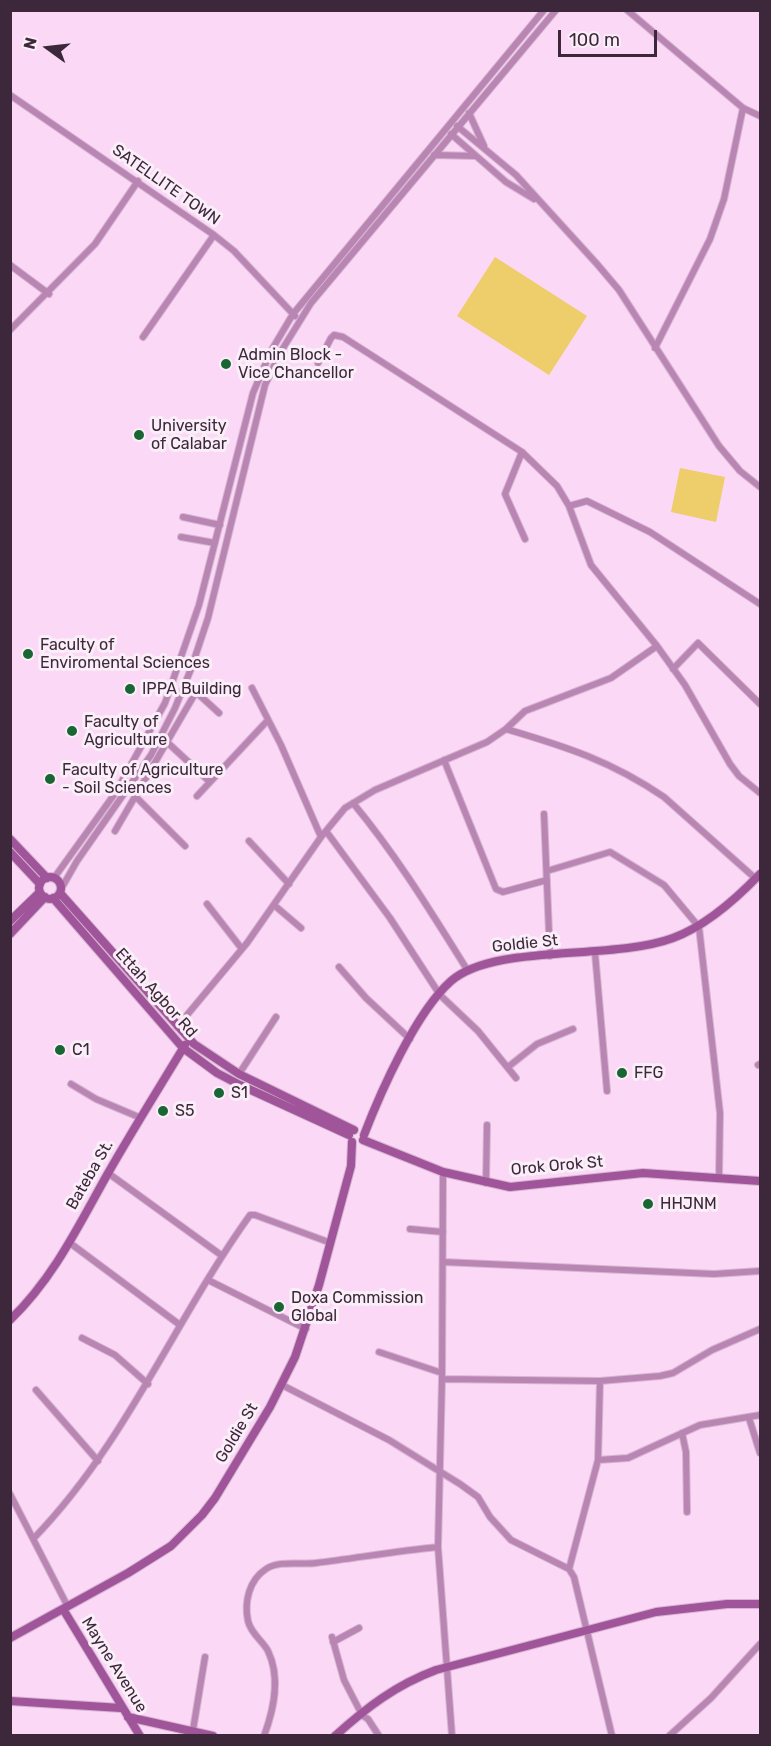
<!DOCTYPE html>
<html>
<head>
<meta charset="utf-8">
<style>
	body { margin:0 }
	#map { position:relative; width:771px; height:1746px; overflow:hidden; background:#fbd8f6; font-family:Rubik,sans-serif }
	canvas { display:block }
	.frame { position:absolute; inset:0; border:12px solid #3d283b; pointer-events:none }
	.north { position:absolute; left:18px; top:18px; width:60px; height:60px; -webkit-text-stroke:4px #faeef8; paint-order:stroke; rotate:285deg; font-size:16px; font-weight:700; line-height:24px; text-align:center; color:#3d283b }
	.north::after { content:''; display:block; margin:auto; width:21px; height:27px; background:#3d283b; clip-path:polygon(50% 0,100% 100%,50% 72%,0 100%) }
	.scale { position:absolute; left:558px; top:30px; width:99px; height:27px; box-sizing:border-box; border:3px solid #3d283b; border-top:0; padding-left:8px; font-size:18px; line-height:21px; white-space:nowrap; color:#3d283b; -webkit-text-stroke:4px #faeef8; paint-order:stroke }
</style>
</head>
<body>
<div id="map">
<canvas width="771" height="1746"></canvas>
<div class="frame"></div>
<div class="north">N</div>
<div class="scale">100 m</div>
</div>
<script>
const ctx = document.querySelector('canvas').getContext('2d');
ctx.lineJoin = 'round';
function fill(path, color) {
  ctx.fillStyle = color;
  ctx.fill(path, 'evenodd');
}
function trace(path, color, width, dash) {
  ctx.strokeStyle = color;
  ctx.lineWidth = width;
  ctx.lineCap = dash ? 'butt' : 'round';
  ctx.setLineDash(dash || []);
  ctx.stroke(path);
}
function drawText(font, color, halo, rows, align = 'center') {
  ctx.font = font + ' Rubik,sans-serif';
  ctx.lineWidth = 6;
  ctx.setLineDash([]);
  ctx.textBaseline = 'middle';
  ctx.strokeStyle = halo;
  ctx.fillStyle = color;
  for (const [text, x, y, turn = 0] of rows) {
    ctx.save();
    ctx.translate(x, y);
    ctx.rotate((+turn || 0) * Math.PI / 180);
    ctx.textAlign = isNaN(turn) ? turn : align;
    if (halo) ctx.strokeText(text, 0, 0);
    ctx.fillText(text, 0, 0);
    ctx.restore();
  }
}
const green = new Path2D(`
	M495,257L587,316L549,375L457,316Z
	M680,468L725,477L716,522L671,512Z`);
const street = new Path2D(`
	M627,10L743,108L760,116
	M10,95L214,235L234,251L295,316
	M469,113L484,146
	M457,126L516,175L597,264L619,290L719,446L740,471L760,487
	M451,134L506,182L534,199
	M434,155L475,156
	M10,265L49,294
	M10,330L95,244L138,181
	M143,337L214,235
	M655,348L710,239L724,199L743,108
	M318,363L331,338L334,335L343,337L522,452L557,486L569,506L591,565L657,646L685,685L730,764L739,776L760,793
	M522,452L505,494L525,539
	M569,506L587,501L650,532L760,604
	M183,517L220,525
	M181,537L215,543
	M673,669L698,643L760,704
	M252,688L281,745L321,837
	M506,729C567,747 611,761 664,797L756,879
	M168,743L210,782
	M444,760L496,889L503,892L547,880
	M197,796L268,720
	M136,797L185,846
	M353,803C397,856 431,912 468,971
	M544,814L550,956
	M115,831L196,692L219,713
	M326,831L390,918L440,995L478,1031L516,1078
	M249,841L289,884
	M547,871L610,852L664,885L699,927L720,1113L719,1178
	M54,878L116,792L165,703L199,605L253,393L271,351L293,314L544,10
	M61,889L77,861L151,755L175,708L191,669L208,618L265,385L280,353L311,303L556,10
	M207,904L242,949
	M274,905L301,928
	M595,953L607,1091
	M339,967L366,998L410,1039
	M177,1027L247,943L321,837L345,808L375,790L487,742L506,729L525,711L611,678L657,646
	M758,1065L760,1064
	M508,1067L537,1044L573,1029
	M239,1074L276,1017
	M71,1084L96,1099L141,1118
	M443,1172L442,1379L438,1547L452,1736
	M108,1173L221,1255
	M486,1183L487,1125
	M410,1229L443,1232
	M70,1243L180,1325
	M443,1262L714,1274L760,1271
	M208,1280L306,1329
	M82,1338L115,1355L148,1384
	M379,1352L442,1373
	M442,1379L600,1381L660,1376L673,1373L712,1350L760,1329
	M282,1385L389,1440L460,1484L478,1497L490,1517L511,1540L569,1569L574,1577L612,1736
	M36,1390L98,1461
	M749,1418L760,1453
	M682,1433L686,1452L687,1512
	M598,1460L628,1458L700,1425L760,1415
	M10,1494L68,1607
	M34,1538C126,1443 174,1321 250,1215H255L331,1243
	M569,1569L598,1460L600,1381
	M332,1637L344,1680L361,1713
	M333,1642L359,1628
	M360,1714L368,1719L379,1736
	M193,1730L205,1657
	M264,1736C274,1709 281,1678 268,1651C263,1641 251,1634 248,1621C244,1602 249,1580 266,1569C279,1560 301,1565 316,1563C357,1558 396,1551 438,1547
	M669,1736L711,1698L760,1644`);
const secondary = new Path2D(`
	M10,839L47,878
	M10,852L40,884
	M39 888a11 11 0 1 1 22 0a11 11 0 1 1-22 0Z
	M60,893L194,1044L239,1074L354,1130
	M53,898L183,1048L217,1073L240,1085L349,1135
	M10,921L40,892
	M10,934L45,897
	M364,1135C381,1091 416,1012 451,981C495,943 611,961 673,938C706,926 736,899 760,874
	M363,1140L443,1172L510,1187L643,1173L760,1181
	M10,1320C53,1279 79,1225 107,1175C132,1131 159,1088 185,1045
	M63,1609L140,1736
	M10,1638L128,1573L171,1546L202,1515L215,1498L270,1407L295,1357L319,1285L351,1166L352,1142
	M10,1701L121,1708
	M128,1717L213,1736
	M335,1736C367,1707 396,1685 436,1670L656,1612L727,1604H760`);
const markers = [
	[226,364,6,"#196634"],
	[139,435,6,"#196634"],
	[28,654,6,"#196634"],
	[130,689,6,"#196634"],
	[72,731,6,"#196634"],
	[50,779,6,"#196634"],
	[60,1050,6,"#196634"],
	[622,1073,6,"#196634"],
	[219,1093,6,"#196634"],
	[163,1111,6,"#196634"],
	[648,1204,6,"#196634"],
	[279,1307,6,"#196634"]
];
const streetNames = [
	["SATELLITE TOWN",166,185,35],
	["Goldie St",525,944,-6],
	["Ettah Agbor Rd",156,993,48],
	["Orok Orok St",557,1166,-5],
	["Bateba St.",90,1175,-60],
	["Goldie St",237,1433,-59],
	["Mayne Avenue",114,1665,58]
];
const poiNames = [
	["Admin Block -",238,355],
	["Vice Chancellor",238,373],
	["University",151,426],
	["of Calabar",151,444],
	["Faculty of",40,645],
	["Enviromental Sciences",40,663],
	["IPPA Building",142,689],
	["Faculty of",84,722],
	["Agriculture",84,740],
	["Faculty of Agriculture",62,770],
	["- Soil Sciences",62,788],
	["C1",72,1050],
	["FFG",634,1073],
	["S1",231,1093],
	["S5",175,1111],
	["HHJNM",660,1204],
	["Doxa Commission",291,1298],
	["Global",291,1316]
];
fill(green, '#eecd6b');
trace(street, '#d5b5d1', 8);
trace(secondary, '#d5b5d1', 10);
trace(street, '#b985b3', 6);
trace(secondary, '#a05499', 8);
for (const [x, y, r, color] of markers) {
  const dot = new Path2D();
  dot.arc(x, y, r, 0, 2 * Math.PI);
  ctx.fillStyle = color;
  ctx.fill(dot);
  trace(dot, '#faeef8', 2);
}
drawText('16px', '#3d283b', '#faeef8', streetNames);
drawText('16px', '#3d283b', '#faeef8', poiNames, 'left');
</script>
</body>
</html>
